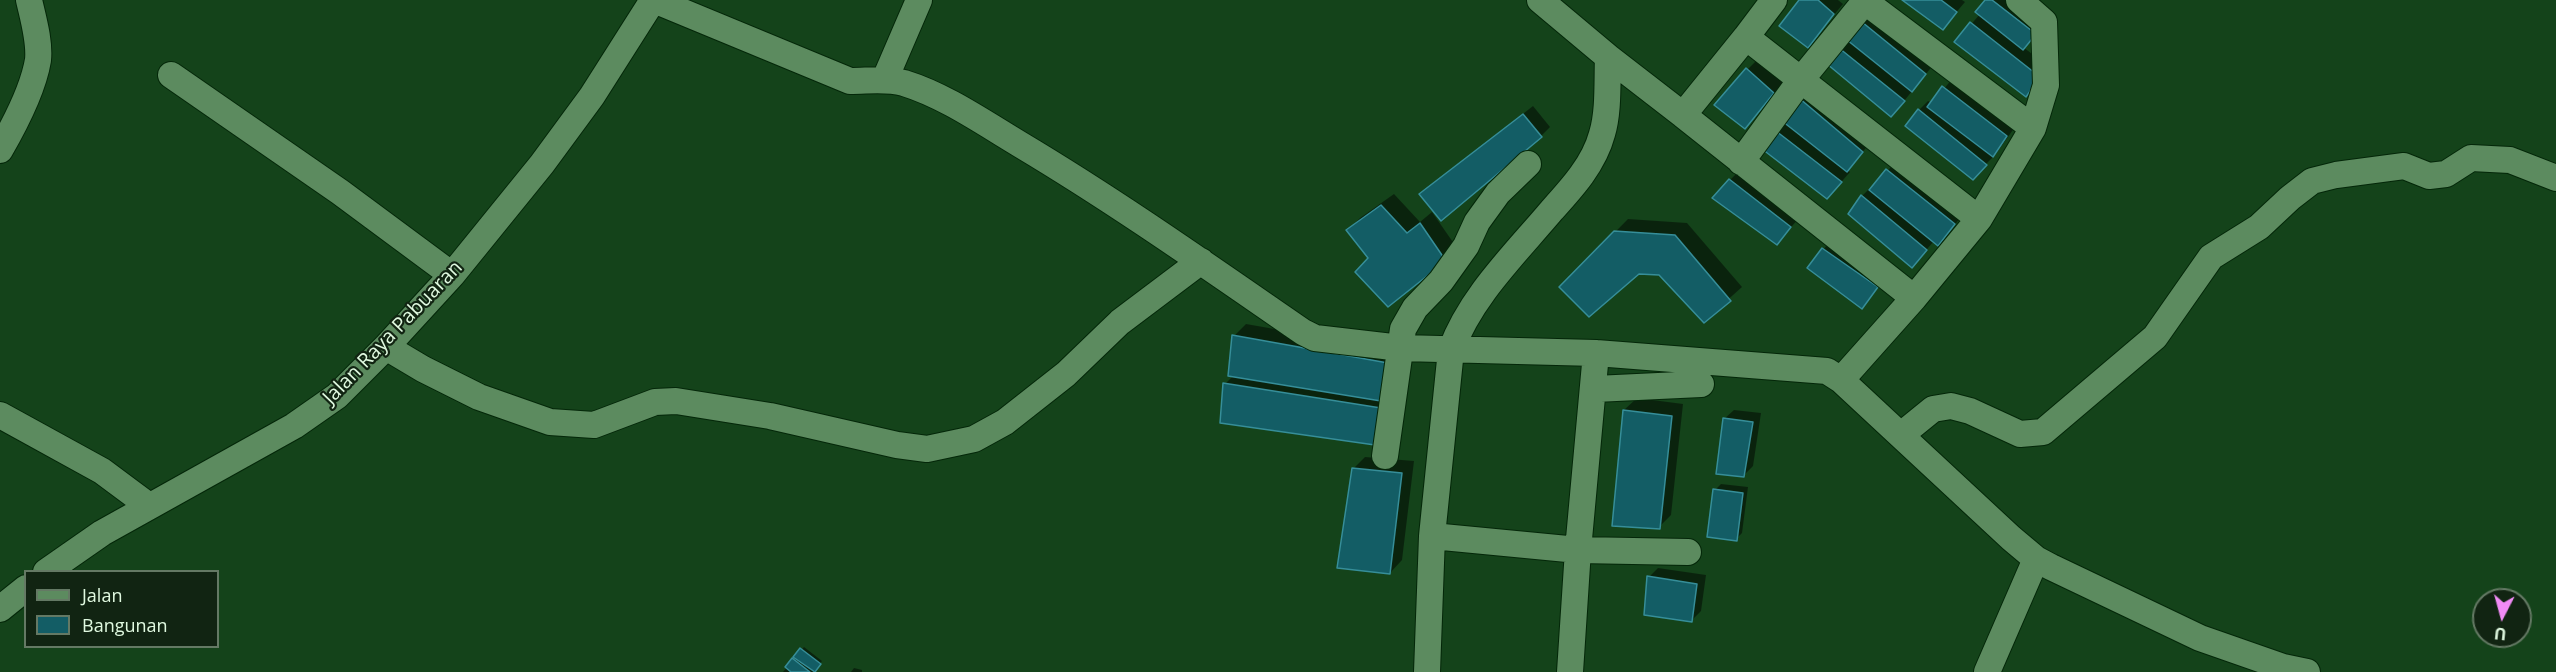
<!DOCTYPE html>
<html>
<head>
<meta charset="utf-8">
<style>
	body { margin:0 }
	#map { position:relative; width:2556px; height:672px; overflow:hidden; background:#14431a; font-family:"Open Sans",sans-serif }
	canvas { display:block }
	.legend { position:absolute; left:24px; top:570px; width:195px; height:78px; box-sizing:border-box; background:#112412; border:2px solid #647964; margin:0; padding:8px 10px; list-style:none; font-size:18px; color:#e0f9e0 }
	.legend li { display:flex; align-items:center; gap:12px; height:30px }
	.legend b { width:30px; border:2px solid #647964 }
	.north { position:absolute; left:2472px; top:588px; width:60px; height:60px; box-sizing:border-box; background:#112412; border:2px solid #647964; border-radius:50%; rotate:186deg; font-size:16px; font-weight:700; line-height:24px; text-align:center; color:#e0f9e0 }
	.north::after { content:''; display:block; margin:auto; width:21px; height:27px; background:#f18bf5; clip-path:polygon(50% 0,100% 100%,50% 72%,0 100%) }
</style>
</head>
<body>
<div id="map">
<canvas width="2556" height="672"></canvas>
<ul class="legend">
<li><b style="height:8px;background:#5c8b5f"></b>Jalan</li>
<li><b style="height:16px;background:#135d65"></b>Bangunan</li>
</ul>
<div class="north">U</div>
</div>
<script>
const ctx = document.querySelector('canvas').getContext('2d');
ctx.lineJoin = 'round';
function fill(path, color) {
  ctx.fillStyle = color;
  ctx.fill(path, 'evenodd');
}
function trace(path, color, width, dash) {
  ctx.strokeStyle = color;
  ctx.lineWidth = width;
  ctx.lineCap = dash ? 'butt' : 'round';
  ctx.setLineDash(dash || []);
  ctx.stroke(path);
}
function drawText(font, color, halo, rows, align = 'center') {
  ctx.font = font + ' "Open Sans",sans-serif';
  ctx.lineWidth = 4.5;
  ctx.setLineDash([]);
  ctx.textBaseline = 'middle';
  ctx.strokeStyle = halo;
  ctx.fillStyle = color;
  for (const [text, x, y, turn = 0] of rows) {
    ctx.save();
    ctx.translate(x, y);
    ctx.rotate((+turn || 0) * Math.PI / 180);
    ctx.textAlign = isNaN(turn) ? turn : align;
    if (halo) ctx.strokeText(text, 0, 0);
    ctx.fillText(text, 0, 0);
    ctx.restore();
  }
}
const shadow = new Path2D(`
	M1800,0H1838L1843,4L1808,46Z
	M1905,0H1962L1965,2L1943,28Z
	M1987,0H2005L2041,28L2023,47L2049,67L2035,86L1956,42L1980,14Z
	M1872,14L1934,64L1900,106L1829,63Z
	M1757,60L1783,83L1745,127L1748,69Z
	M1953,78L2015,127L1995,155L1972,178L1907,126L1919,110L1928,101L1932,103Z
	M1809,90L1871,142L1847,170L1850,172L1836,188L1777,132Z
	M1533,106L1550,127L1541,136L1421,194Z
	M1896,161L1963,214L1947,235L1938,244L1934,241L1921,256L1850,214L1862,196L1871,187L1873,188Z
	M1739,171L1799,218L1786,233L1730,180Z
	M1394,194L1420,222L1432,212L1457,248L1445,260L1370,258L1348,230L1360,218Z
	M1628,219L1687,223L1742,287L1704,321L1659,274L1638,273L1561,287Z
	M1832,239L1886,277L1862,307L1809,267Z
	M1246,324L1400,351L1387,431L1225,384L1234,375V336Z
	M1637,398L1683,404L1671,515L1659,527L1624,410Z
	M1734,410L1761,413L1753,466L1743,476L1724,419Z
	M1365,457L1414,461L1402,560L1390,573L1353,469Z
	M1721,484L1748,487L1742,533L1736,539L1715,490Z
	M1658,568L1706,575L1701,611L1692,620L1649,577Z
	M804,647L822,661L816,668L813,672H783Z
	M854,668L862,670V672H851Z`);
const building = new Path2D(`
	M1799,0H1818L1834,14L1808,48L1779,26Z
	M1902,0H1941L1957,12L1943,30Z
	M1985,0H1992L2036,34L2023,50L1975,12Z
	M1862,22L1926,74L1912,92L1847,40Z
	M1970,22L2040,77L2026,97L1954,42Z
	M1839,48L1905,101L1891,117L1827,64Z
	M1746,68L1774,93L1745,129L1714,105Z
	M1942,86L2007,136L1993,157L1927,107Z
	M1799,98L1863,152L1847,172L1782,121Z
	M1918,109L1987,165L1973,180L1905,126Z
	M1523,114L1542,137L1441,221L1419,194Z
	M1776,131L1842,182L1827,199L1762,149Z
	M1886,169L1955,224L1938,246L1869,190Z
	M1729,179L1791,227L1777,245L1712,198Z
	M1861,195L1927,250L1912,268L1848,214Z
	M1381,205L1407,233L1420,223L1446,261L1388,307L1355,272L1368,258L1346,230Z
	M1614,231L1675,235L1731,301L1704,323L1659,275L1639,274L1589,317L1559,287Z
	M1822,248L1878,287L1862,309L1807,268Z
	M1232,335L1388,363L1381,401L1228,376Z
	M1223,383L1381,408L1375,445L1220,423Z
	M1623,410L1672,416L1660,529L1612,526Z
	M1723,418L1753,422L1744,477L1716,474Z
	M1352,468L1402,473L1390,574L1337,568Z
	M1713,489L1743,493L1737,541L1707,537Z
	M1647,576L1697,584L1692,622L1644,615Z
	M800,648L821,664L815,672L793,657Z
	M792,658L810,672H791L785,667Z`);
const minor = new Path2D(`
	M654,0L850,81C869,81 886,78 904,83C946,96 984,123 1021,145C1118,203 1210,268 1303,332L1315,338L1401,348L1596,353L1827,371L1841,380L2011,538L2036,559L2051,567L2200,638L2283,667L2307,672
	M1540,0L1608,57
	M1863,0L2033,128
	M1746,37L1774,0
	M171,75L340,192L452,275
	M885,79L919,0
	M1683,115L1914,298
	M0,150C15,124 33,90 38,60C40,41 33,18 29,0
	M1741,162L1800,81L1866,0
	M386,347L423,369L479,397L550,422L594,425L655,402L676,401L770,416L897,445L927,449L974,439L1005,422L1066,374L1120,322L1201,261
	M1596,353L1578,550L1688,552
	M1841,380L1914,298L1979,219L2033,128L2046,85L2044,22L2019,0
	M1595,389L1701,384
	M0,415L102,471L149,506
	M1901,435L1933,409L1951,406L1970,411L2020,434L2043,432L2155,337L2211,257L2259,227L2290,198L2312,181L2336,175L2404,166L2429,176L2446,174L2471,158L2510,160L2556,178
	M1385,456L1403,329L1415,308L1441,281L1466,246L1477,222L1498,193L1528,164
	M1432,536L1578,550L1570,672
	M46,572L102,533L294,426L337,396L386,347L452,275L542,164L592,96L653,0
	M0,609L26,588
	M1427,672L1432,536L1451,350C1471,296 1515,254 1552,210C1572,188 1594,164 1602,134C1609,111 1607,81 1608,57L1683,115L1746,37L1979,219
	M1987,672L2036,559`);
const streetNames = [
	["Jalan Raya Pabuaran",393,333,-46]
];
fill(shadow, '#0007');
fill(building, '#135d65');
trace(building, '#368e99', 1.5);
trace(minor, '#042709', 28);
trace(minor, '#5c8b5f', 26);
drawText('20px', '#e0f9e0', '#112412', streetNames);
</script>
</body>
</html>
